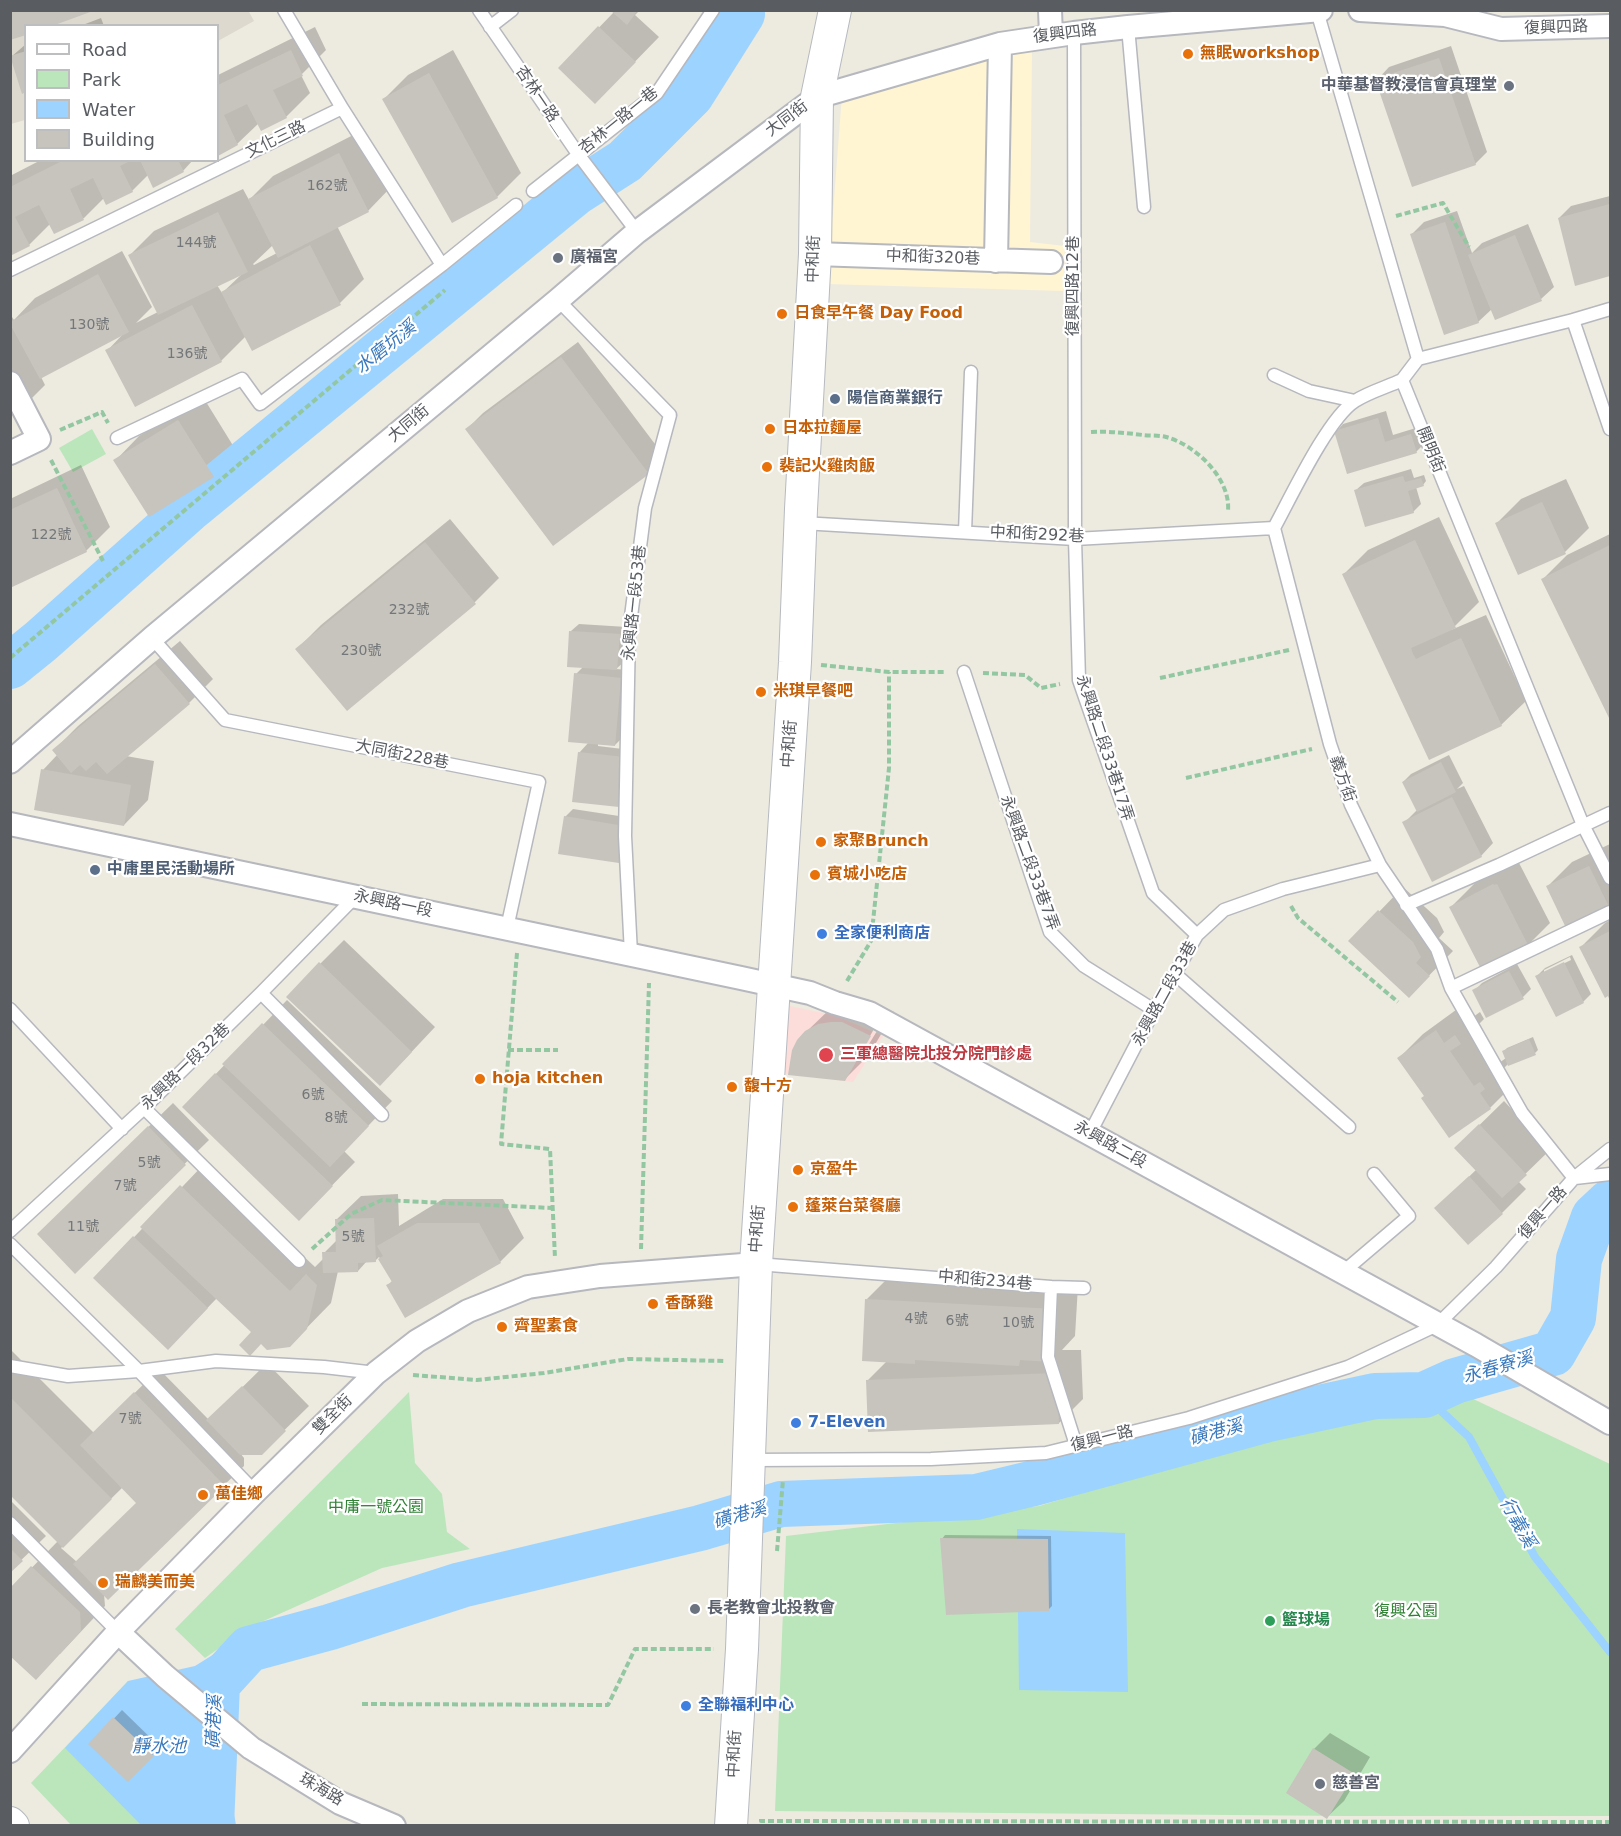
<!DOCTYPE html>
<html>
<head>
<meta charset="utf-8">
<style>
	body { margin:0 }
	#map { position:relative; width:1621px; height:1836px; overflow:hidden; background:#edeae0; font-family:"DejaVu Sans",sans-serif }
	canvas { display:block }
	.frame { position:absolute; inset:0; border:12px solid #595d62; pointer-events:none }
	.legend { position:absolute; left:24px; top:24px; width:195px; height:138px; box-sizing:border-box; background:#fff; border:2px solid #bdbec0; margin:0; padding:8px 10px; list-style:none; font-size:18px; color:#595d62 }
	.legend li { display:flex; align-items:center; gap:12px; height:30px }
	.legend b { width:30px; border:2px solid #bdbec0 }
</style>
</head>
<body>
<div id="map">
<canvas width="1621" height="1836"></canvas>
<div class="frame"></div>
<ul class="legend">
<li><b style="height:8px;background:#fff"></b>Road</li>
<li><b style="height:16px;background:#bbe6bb"></b>Park</li>
<li><b style="height:16px;background:#9dd3ff"></b>Water</li>
<li><b style="height:16px;background:#c7c4bd"></b>Building</li>
</ul>
</div>
<script>
const ctx = document.querySelector('canvas').getContext('2d');
ctx.lineJoin = 'round';
function fill(path, color) {
  ctx.fillStyle = color;
  ctx.fill(path, 'evenodd');
}
function trace(path, color, width, dash) {
  ctx.strokeStyle = color;
  ctx.lineWidth = width;
  ctx.lineCap = dash ? 'butt' : 'round';
  ctx.setLineDash(dash || []);
  ctx.stroke(path);
}
function drawText(font, color, halo, rows, align = 'center') {
  ctx.font = font + ' "DejaVu Sans","Noto Sans TC",sans-serif';
  ctx.lineWidth = 4.5;
  ctx.setLineDash([]);
  ctx.textBaseline = 'middle';
  ctx.strokeStyle = halo;
  ctx.fillStyle = color;
  for (const [text, x, y, turn = 0] of rows) {
    ctx.save();
    ctx.translate(x, y);
    ctx.rotate((+turn || 0) * Math.PI / 180);
    ctx.textAlign = isNaN(turn) ? turn : align;
    if (halo) ctx.strokeText(text, 0, 0);
    ctx.fillText(text, 0, 0);
    ctx.restore();
  }
}
const commercial = new Path2D(`
	M1032,46L1030,242L1065,246L1063,291L826,284L833,212L842,95Z`);
const education = new Path2D(`
	M248,10L254,21L218,41V26H26L25,120L11,124V11Z`);
const medical = new Path2D(`
	M785,1005L837,1016L883,1036L853,1082L779,1073Z`);
const green = new Path2D(`
	M92,429L106,454L73,472L59,448Z
	M1446,1386L1610,1464V1816H1344L775,1811L786,1536L1039,1506L1165,1468L1303,1431Z
	M409,1392L415,1463L442,1494L447,1532L470,1549L382,1568L248,1628L205,1658L175,1629Z
	M128,1681L185,1825H71L31,1783Z`);
const water = new Path2D(`
	M1017,1529L1125,1533L1128,1692L1019,1690Z
	M219,1651L244,1675L228,1694L227,1775L236,1825H141L65,1748L128,1681L195,1666Z`);
const shadow = new Path2D(`
	M612,10H640L635,15L659,37L619,78L560,68L614,12Z
	M101,18L104,26H80Z
	M315,27L326,50L301,75L310,93L286,117L259,123L237,144L218,154V75Z
	M26,44V91L11,57Z
	M1451,46L1487,152L1475,164L1377,80L1389,67Z
	M453,50L521,173L497,197L384,99L408,75Z
	M363,130L392,186L368,211L337,226L364,279L340,303L246,336L221,361L107,351L123,334L41,377L45,385L21,409L10,414V314L14,320L35,298L122,251L152,307L136,323L158,312L130,255L154,231L243,189L249,200L273,176ZM273,245L277,253L254,265L253,264ZM242,274L222,293L217,285Z
	M41,160H193L183,171L148,175L132,191L104,198L84,218L54,232L50,224L29,245L10,254V176Z
	M1610,196V275L1576,284L1559,218L1571,206Z
	M1457,211L1472,253L1482,243L1528,224L1554,287L1541,299L1496,318L1492,309L1478,322L1412,234L1424,222Z
	M578,342L664,456L648,473L553,544L467,429L483,413Z
	M203,397L237,452L213,476L115,461L139,436Z
	M1386,411L1393,435L1419,427L1424,444L1416,452L1336,432L1343,424Z
	M81,465L110,527L86,551L10,587V499Z
	M1411,469L1414,478L1424,475L1426,481L1423,485L1416,487L1421,504L1413,512L1356,490L1364,483Z
	M1566,479L1589,528L1565,552L1497,523L1521,499Z
	M1439,517L1479,602L1451,630L1486,615L1526,701L1501,725L1429,758L1344,574L1368,550Z
	M450,519L499,578L475,602L347,709L297,649L321,625Z
	M1610,534V717L1543,579L1567,555Z
	M579,624L627,627L625,661L616,669L629,670L623,737L615,745L598,743V746L631,750L626,798L618,806L579,753L589,742L576,674L583,667L571,631Z
	M180,641L213,679L189,703L126,756L154,761L148,800L124,825L43,770L58,754L54,750L78,726Z
	M1449,755L1463,783L1457,789L1464,786L1493,843L1481,856L1404,823L1417,810L1403,782L1411,774Z
	M573,809L632,818L626,854L618,861L565,817Z
	M1610,844V906L1609,908L1548,886L1572,862Z
	M1518,861L1550,923L1526,947L1451,907L1475,883Z
	M1403,887L1437,918L1444,932L1439,938L1453,951L1409,996L1351,941Z
	M1610,920V998L1581,947L1605,923Z
	M344,940L435,1027L404,1060L320,964Z
	M1572,955L1591,994L1583,1002L1537,976L1545,968ZM1570,957L1571,960L1544,973V970Z
	M1517,964L1531,989L1523,997L1474,991L1482,983Z
	M856,998L867,999L894,1012L869,1055L844,1080L806,1032L831,1008ZM874,1029L877,1031L861,1057H858Z
	M287,1000L392,1101L344,1151L355,1162L299,1219L184,1107Z
	M1460,1007L1469,1020L1480,1012L1484,1019L1475,1028L1499,1063L1506,1058L1504,1051L1507,1048L1533,1037L1538,1050L1535,1053L1508,1064L1503,1069L1514,1084L1490,1108L1426,1096L1399,1058L1423,1034Z
	M1504,1101L1550,1150L1518,1181L1526,1189L1502,1213L1436,1208L1477,1169L1456,1148Z
	M173,1103L209,1140L75,1271L63,1210Z
	M205,1163L315,1267L324,1258V1253L337,1240L336,1220L361,1196L398,1194L399,1226L443,1199H503L524,1238L500,1262L388,1285L393,1280L379,1257L375,1261H367L358,1271H338L331,1303L289,1346L253,1332L217,1298L192,1324L95,1278Z
	M891,1275L1078,1286L1075,1336L1062,1350H1081L1083,1399L1059,1423L867,1381L887,1361L867,1299Z
	M10,1349L94,1433L159,1369L209,1420L267,1363L309,1406L261,1453H240L244,1458V1466L219,1490L104,1594L105,1606L60,1654L10,1590L58,1541L10,1493ZM123,1487L138,1503L77,1562L61,1548Z
	M10,1500L46,1536L10,1571Z
	M945,1535L1051,1536L1052,1606L1048,1610L942,1539Z
	M122,1710L160,1747L128,1780L90,1744Z
	M1330,1733L1370,1757L1344,1801L1327,1817L1314,1749Z`);
const stream = new Path2D(`
	M1424,1395L1469,1437L1535,1557L1610,1652`);
const river = new Path2D(`
	M10,666L41,641L188,510L575,193L625,161L691,95L742,14
	M211,1826L217,1684L249,1649L330,1627L461,1585L700,1528L781,1504L976,1497L1030,1484L1268,1419L1375,1396L1424,1395L1455,1381L1553,1353L1573,1318L1579,1259L1594,1217L1610,1202`);
const building = new Path2D(`
	M10,10H93V11L52,26H26V35L10,40Z
	M610,10H638L627,25Z
	M598,26L636,62L595,104L558,68Z
	M291,50L303,76L273,90L287,118L261,131L247,104L224,115L238,145L218,156V85Z
	M26,51V92L22,94L10,56Z
	M1439,58L1476,165L1412,187L1375,79Z
	M429,73L498,198L452,223L382,99Z
	M339,153L369,212L278,258L248,199Z
	M64,160H132L120,166L133,192L106,205L93,178L70,189L84,220L54,234L39,205L15,217L30,246L10,256V187Z
	M140,160H178L184,172L153,188Z
	M1610,204V276L1575,286L1558,218Z
	M218,212L248,272L158,315L128,255Z
	M1445,222L1479,323L1444,335L1410,234Z
	M1515,235L1542,301L1495,320L1468,255Z
	M310,245L341,305L252,351L221,292Z
	M98,274L129,332L40,379L10,324V322Z
	M192,305L222,362L135,407L105,350Z
	M561,357L649,474L553,546L465,429Z
	M1378,418L1385,442L1411,434L1417,453L1347,474L1334,431Z
	M178,420L214,477L149,517L113,460Z
	M1403,476L1405,482L1421,478L1424,486L1408,491L1414,513L1365,527L1354,490Z
	M57,488L87,552L10,588V510Z
	M1542,502L1566,554L1518,575L1495,523Z
	M1415,540L1456,628L1411,648L1413,654L1416,659L1461,638L1502,726L1429,760L1342,574Z
	M425,542L476,604L347,711L295,649Z
	M1610,545V720L1541,579Z
	M569,631L620,634L617,670L567,667Z
	M155,664L190,704L107,774L96,762L86,771L80,765L71,773L52,750Z
	M574,673L621,678L615,746L568,742Z
	M578,752L624,757L619,807L572,802Z
	M1441,762L1456,792L1417,812L1402,782Z
	M41,769L131,785L124,826L34,810Z
	M1452,797L1482,857L1432,882L1402,822Z
	M564,816L624,826L619,863L558,854Z
	M1589,866L1610,909L1567,930L1546,886Z
	M1493,884L1494,885L1497,884L1528,945L1481,969L1449,907Z
	M1378,910L1413,942L1421,957L1416,963L1430,976L1409,998L1348,941Z
	M1610,931V1001L1608,996L1605,998L1579,947Z
	M319,962L412,1052L380,1086L286,997Z
	M1564,962L1584,1003L1556,1017L1535,976Z
	M1509,971L1524,999L1486,1018L1472,990Z
	M831,1022H842L871,1036L845,1081L788,1075L792,1050L797,1040L805,1031L818,1024Z
	M262,1023L369,1126L330,1167L222,1064Z
	M1436,1030L1444,1043L1455,1035L1461,1044L1450,1051L1474,1086L1480,1082L1485,1089L1480,1093L1491,1109L1449,1138L1421,1098L1424,1096L1397,1058Z
	M1529,1039L1536,1055L1508,1066L1502,1051Z
	M215,1073L333,1186L299,1221L182,1107Z
	M1479,1124L1527,1175L1502,1198L1454,1148Z
	M148,1126L186,1165L75,1274L37,1234Z
	M1469,1176L1503,1214L1468,1245L1434,1208Z
	M180,1185L290,1291L306,1274L317,1285L307,1329L290,1347L267,1350L261,1344L250,1356L239,1345L251,1332L140,1227Z
	M374,1218L376,1262L358,1263V1272L323,1273L322,1252H336L335,1219Z
	M417,1223H479L501,1263L405,1318L386,1285L392,1282L378,1259L383,1256L377,1246Z
	M133,1236L208,1308L168,1350L93,1278Z
	M865,1299L1054,1309L1052,1362L1020,1360L1019,1366L915,1360V1364L862,1361Z
	M1057,1373L1059,1424L868,1432L866,1380Z
	M242,1386L286,1431L262,1455H240L206,1420Z
	M134,1392L221,1482L220,1491L108,1600L73,1564L136,1503L80,1445Z
	M10,1397L112,1499L63,1548L10,1495Z
	M940,1538L1048,1539L1049,1611L946,1615Z
	M10,1548L23,1561L10,1573Z
	M31,1566L80,1612L81,1631L36,1680L10,1656V1588Z
	M113,1717L154,1756L128,1782L88,1744Z
	M1313,1748L1355,1774L1327,1819L1286,1793Z`);
const path = new Path2D(`
	M1396,216L1443,203L1469,247
	M60,430L102,412L108,423
	M1091,432C1109,431 1126,433 1143,435C1150,436 1159,435 1166,437C1196,445 1231,479 1228,511
	M51,460L103,561
	M10,658L445,290
	M821,665L889,672H945
	M983,673L1025,675L1041,688L1060,684
	M1160,678L1289,650
	M1186,778L1312,749
	M1291,906L1298,918L1398,1002
	M517,953L501,1144L550,1149L555,1258
	M847,981L871,941L889,768V672
	M508,1050H558
	M312,1249L351,1214L382,1200L552,1208
	M641,1249L649,983
	M413,1375L477,1380L544,1373L628,1359L725,1361
	M777,1551L783,1480
	M362,1704L608,1705L635,1649H714
	M761,1819V1821L1610,1822`);
const lane = new Path2D(`
	M284,10L342,108
	M479,10L578,154L637,232
	M1317,11L1418,359L1402,380L1583,825L1610,878
	M490,27L512,10
	M1128,27L1144,207
	M1074,33L1075,539L1079,680L1153,893L1197,935
	M533,191L657,93L713,10
	M10,270L342,108L442,265
	M558,300L670,415L645,508L629,632L625,836L631,954
	M1573,320L1610,429
	M1418,359L1573,320L1610,309
	M1274,375L1309,391L1355,401
	M1402,380C1387,387 1369,392 1355,401C1328,418 1291,497 1274,528L1330,744L1351,805L1380,865L1437,949L1451,988L1522,1113L1574,1178
	M117,438L242,379L260,404L442,265L516,205
	M802,523L1075,539L1274,528
	M965,532L971,372
	M152,638L225,720L539,782L507,928
	M964,672L1050,932L1084,966L1154,1010
	M1406,905L1499,865L1610,813
	M1175,974L1349,1127
	M1451,988L1610,912
	M261,993L382,1115
	M10,1009L122,1129
	M144,1108L299,1261
	M1090,1133L1154,1010L1197,935L1224,910L1283,889L1380,865
	M1575,1178L1610,1174
	M10,1231L144,1108L261,993L356,896
	M10,1244L139,1371L255,1492
	M757,1264L1051,1287L1048,1357L1076,1445
	M1342,1273L1409,1216L1374,1174
	M1051,1287L1084,1288
	M10,1366L68,1376L139,1371L216,1361L324,1367L376,1373
	M751,1460L931,1459L1046,1453L1189,1418L1348,1367L1437,1325L1496,1267L1574,1178L1610,1149
	M10,1523L118,1632`);
const street = new Path2D(`
	M1050,10L1051,36
	M1360,10L1445,15L1501,29L1610,26
	M815,254L1051,262
	M996,261L1000,44
	M10,383L39,439L10,453
	M10,762L152,638L558,300L637,232L817,97L1000,44L1074,33L1128,27L1321,10
	M10,824L741,978L810,993L835,1003L869,1013L1476,1345L1610,1423
	M118,1632L165,1676L251,1748L340,1803L394,1826
	M10,1751L118,1632L255,1492L376,1373L417,1341L468,1311L528,1287L600,1276L756,1264`);
const secondary = new Path2D(`
	M10,1823L13,1826
	M731,1826L742,1649L756,1264L795,662L801,509L815,254L817,97L835,10`);
const markers = [
	[1188,54,6,"#e8710a"],
	[1509,86,6,"#6b7280"],
	[558,258,6,"#6b7280"],
	[782,314,6,"#e8710a"],
	[835,399,6,"#5c6f8a"],
	[770,429,6,"#e8710a"],
	[767,467,6,"#e8710a"],
	[761,692,6,"#e8710a"],
	[821,842,6,"#e8710a"],
	[95,870,6,"#5c6f8a"],
	[815,875,6,"#e8710a"],
	[822,934,6,"#3f7fe0"],
	[826,1055,8,"#e0444e"],
	[480,1079,6,"#e8710a"],
	[732,1087,6,"#e8710a"],
	[798,1170,6,"#e8710a"],
	[793,1207,6,"#e8710a"],
	[653,1304,6,"#e8710a"],
	[502,1327,6,"#e8710a"],
	[796,1423,6,"#3f7fe0"],
	[203,1495,6,"#e8710a"],
	[103,1583,6,"#e8710a"],
	[695,1609,6,"#6b7280"],
	[1270,1621,6,"#2e9e5b"],
	[686,1706,6,"#3f7fe0"],
	[1320,1784,6,"#6b7280"]
];
const numberNames = [
	["162號",327,186],
	["144號",196,243],
	["130號",89,325],
	["136號",187,354],
	["122號",51,535],
	["232號",409,610],
	["230號",361,651],
	["6號",313,1095],
	["8號",336,1118],
	["5號",149,1163],
	["7號",125,1186],
	["11號",83,1227],
	["5號",353,1237],
	["4號",916,1319],
	["6號",957,1321],
	["10號",1018,1323],
	["7號",130,1419]
];
const streetNames = [
	["復興四路",1556,28,-2],
	["復興四路",1065,34,-7],
	["杏林一路＿",541,101,56],
	["大同街",787,119,-37],
	["杏林一路一巷",619,121,-39],
	["文化三路",276,140,-26],
	["中和街320巷",933,258,2],
	["中和街",814,259,-88],
	["復興四路12巷",1074,286,-90],
	["大同街",409,424,-40],
	["開明街",1430,450,68],
	["中和街292巷",1037,535,3],
	["永興路一段53巷",635,603,-84],
	["中和街",790,744,-86],
	["永興路二段33巷17弄",1104,748,72],
	["大同街228巷",402,755,11],
	["義方街",1342,779,71],
	["永興路二段33巷7弄",1029,863,70],
	["永興路一段",393,904,12],
	["永興路二段33巷",1165,994,-61],
	["永興路一段32巷",186,1067,-44],
	["永興路二段",1110,1145,29],
	["復興一路",1543,1213,-49],
	["中和街",758,1229,-86],
	["中和街234巷",985,1281,5],
	["雙全街",333,1415,-45],
	["復興一路",1102,1439,-14],
	["中和街",735,1754,-87],
	["珠海路",321,1790,30]
];
const foodNames = [
	["無眠workshop",1200,54],
	["日食早午餐 Day Food",794,314],
	["日本拉麵屋",782,429],
	["裴記火雞肉飯",779,467],
	["米琪早餐吧",773,692],
	["家聚Brunch",833,842],
	["賓城小吃店",827,875],
	["hoja kitchen",492,1079],
	["馥十方",744,1087],
	["京盈牛",810,1170],
	["蓬萊台菜餐廳",805,1207],
	["香酥雞",665,1304],
	["齊聖素食",514,1327],
	["萬佳鄉",215,1495],
	["瑞麟美而美",115,1583]
];
const worshipNames = [
	["中華基督教浸信會真理堂",1497,86,"right"],
	["廣福宮",570,258],
	["長老教會北投教會",707,1609],
	["慈善宮",1332,1784]
];
const serviceNames = [
	["陽信商業銀行",847,399],
	["中庸里民活動場所",107,870]
];
const shopNames = [
	["全家便利商店",834,934],
	["7-Eleven",808,1423],
	["全聯福利中心",698,1706]
];
const healthNames = [
	["三軍總醫院北投分院門診處",840,1055]
];
const parkNames = [
	["中庸一號公園",376,1508],
	["復興公園",1406,1612]
];
const leisureNames = [
	["籃球場",1282,1621]
];
const waterNames = [
	["水磨坑溪",386,348,-39],
	["永春寮溪",1498,1368,-16],
	["磺港溪",1216,1433,-15],
	["磺港溪",740,1516,-16],
	["行義溪",1517,1523,61],
	["磺港溪",215,1722,-88],
	["靜水池",159,1747]
];
fill(commercial, '#fff5d3');
fill(education, '#ddd9cf');
fill(medical, '#fcddda');
fill(green, '#bbe6bb');
fill(water, '#9dd3ff');
fill(shadow, '#0003');
trace(stream, '#9dd3ff', 8);
trace(river, '#9dd3ff', 46);
fill(building, '#c7c4bd');
trace(lane, '#b6b8be', 15);
trace(street, '#b6b8be', 26);
trace(secondary, '#b6bac0', 34);
trace(path, '#93c7a2', 4, [6, 3]);
trace(lane, '#fff', 12);
trace(street, '#fff', 22);
trace(secondary, '#fff', 32);
for (const [x, y, r, color] of markers) {
  const dot = new Path2D();
  dot.arc(x, y, r, 0, 2 * Math.PI);
  ctx.fillStyle = color;
  ctx.fill(dot);
  trace(dot, '#fff', 2);
}
drawText('14px', '#747779', null, numberNames);
drawText('16px', '#595d62', '#fff', streetNames);
drawText('bold 16px', '#c56008', '#fff', foodNames, 'left');
drawText('bold 16px', '#5b616d', '#fff', worshipNames, 'left');
drawText('bold 16px', '#4e5e75', '#fff', serviceNames, 'left');
drawText('bold 16px', '#366cbe', '#fff', shopNames, 'left');
drawText('bold 16px', '#be3a42', '#fff', healthNames, 'left');
drawText('16px', '#308235', '#fff', parkNames);
drawText('bold 16px', '#27864d', '#fff', leisureNames, 'left');
drawText('italic 18px', '#3a79bd', '#fff', waterNames);
</script>
</body>
</html>
